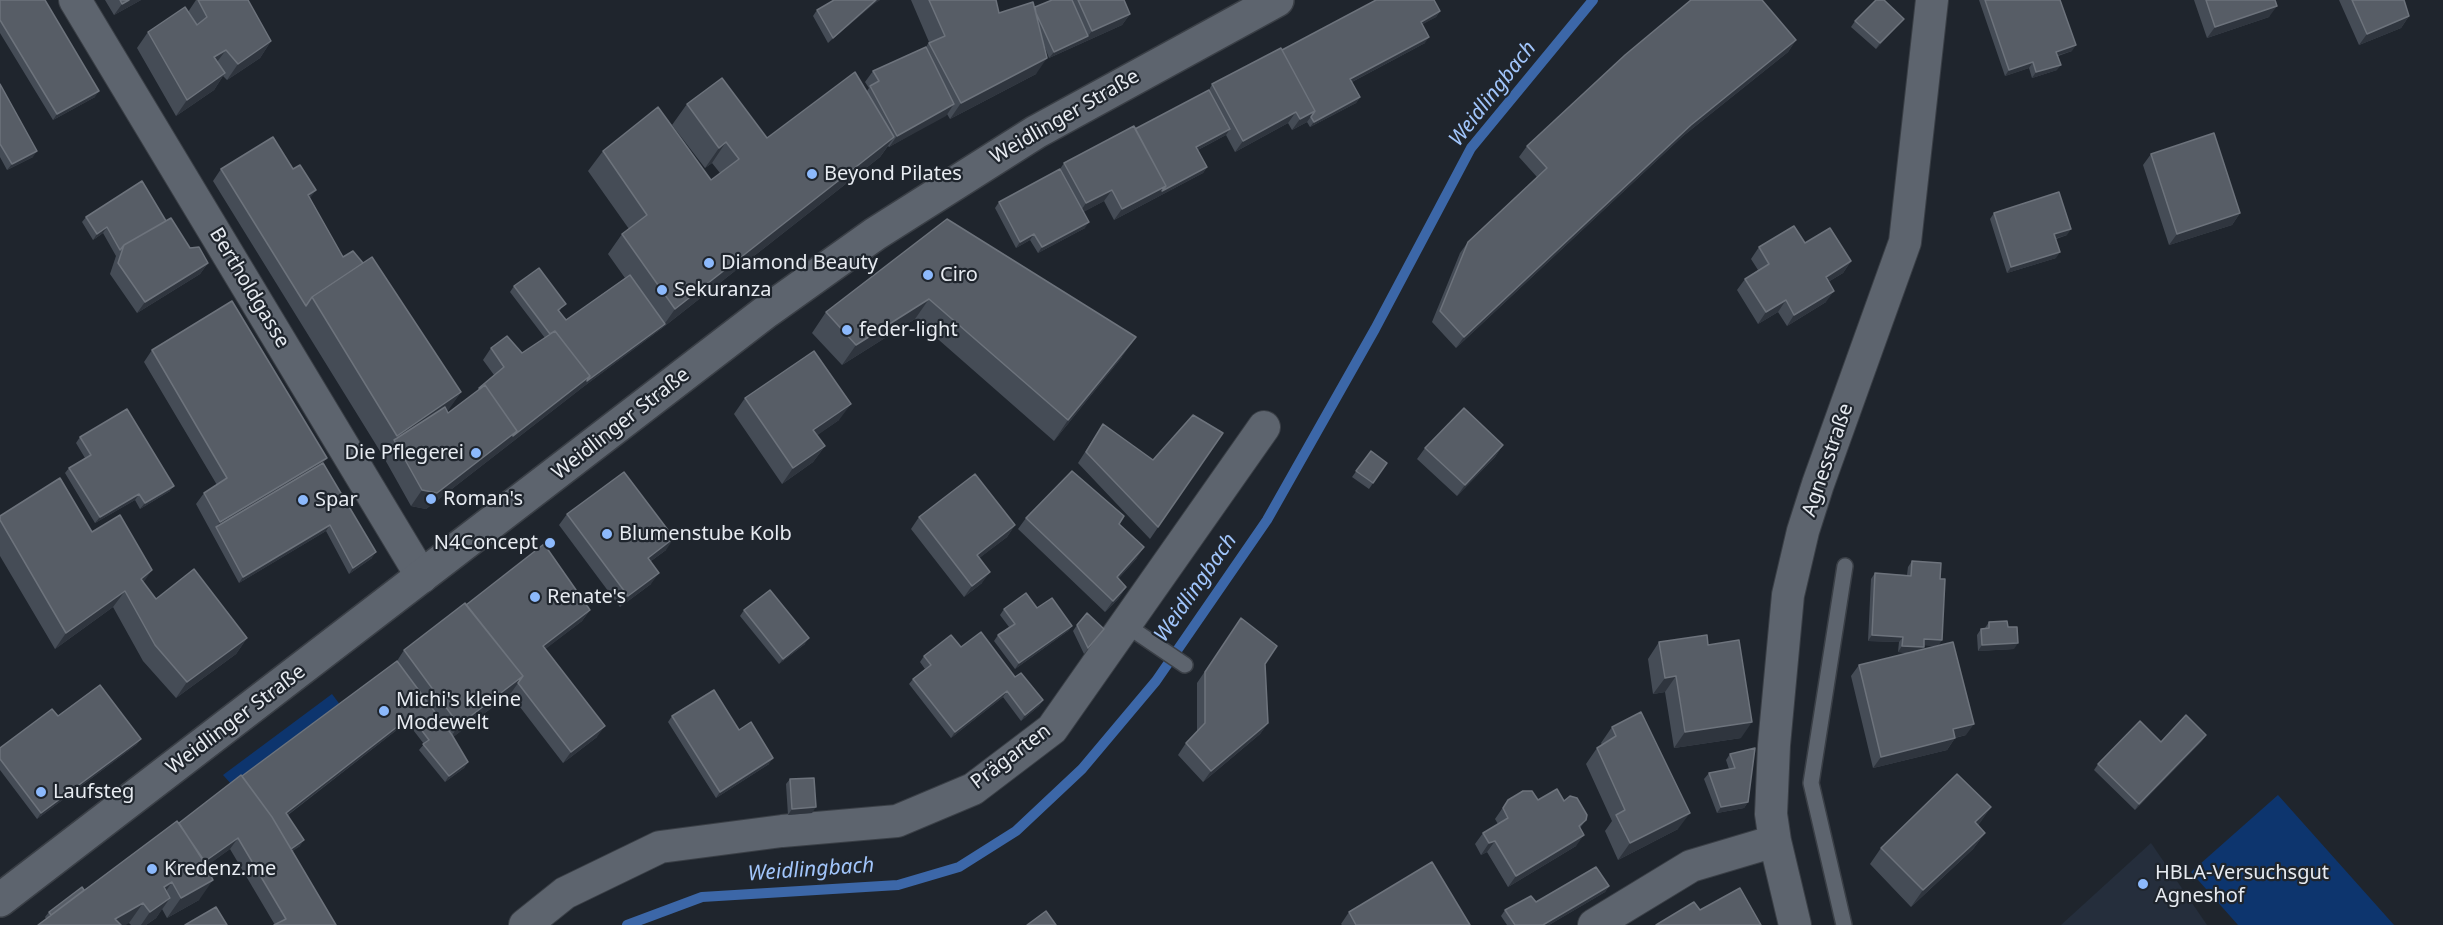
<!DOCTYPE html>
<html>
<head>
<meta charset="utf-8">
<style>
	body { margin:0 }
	canvas { display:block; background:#1f252d }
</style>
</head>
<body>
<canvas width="2443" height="925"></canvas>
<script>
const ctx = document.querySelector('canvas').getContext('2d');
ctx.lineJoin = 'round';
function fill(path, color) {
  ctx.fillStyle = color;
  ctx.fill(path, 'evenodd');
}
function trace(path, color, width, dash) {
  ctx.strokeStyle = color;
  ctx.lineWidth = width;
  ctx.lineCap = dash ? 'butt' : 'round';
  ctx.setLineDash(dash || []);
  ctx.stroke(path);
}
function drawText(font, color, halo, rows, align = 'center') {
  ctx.font = font + ' "Noto Sans",sans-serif';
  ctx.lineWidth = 4.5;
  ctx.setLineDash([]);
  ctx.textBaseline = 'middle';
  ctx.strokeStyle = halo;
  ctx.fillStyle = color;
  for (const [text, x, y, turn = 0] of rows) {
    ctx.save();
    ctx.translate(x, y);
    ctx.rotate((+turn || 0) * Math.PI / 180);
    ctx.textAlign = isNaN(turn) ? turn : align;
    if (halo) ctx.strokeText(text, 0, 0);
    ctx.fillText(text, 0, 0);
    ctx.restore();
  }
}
const built = new Path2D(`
	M2151,843L2207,925H2061Z`);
const green = new Path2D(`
	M332,694L341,706L233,786L223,775Z
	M2278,795L2394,925H2238L2191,872Z`);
const stream = new Path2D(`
	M627,925L702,897L898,885L959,867L1016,831L1082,769L1156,681L1267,520L1375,329L1471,148L1593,0`);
const lane = new Path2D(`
	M1126,625L1185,665
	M1844,925L1811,783L1845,566`);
const street = new Path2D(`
	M75,0L422,577
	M525,925L565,893L660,847L782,831L897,821L973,789L1052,729L1264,427
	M1594,925L1691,866L1775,841
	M1795,925L1775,841L1771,814L1774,745L1788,595L1803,531L1818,484L1905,242L1932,0`);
const secondary = new Path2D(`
	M0,900L767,311L875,234L1036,132L1277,0`);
const wall = new Path2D(`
	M0,0L95,97L53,120L0,33Z
	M105,0H141L114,15Z
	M196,0H248L271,41L260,58L227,80L223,76L214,90L176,116L137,48L148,32L188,12Z
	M834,0H880L874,3L828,43L813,16L817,10Z
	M911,0H996L999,13L1035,7L1052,0H1124L1130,14L1122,25L1049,58L1044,45L1036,74L950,119L947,114L889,147L888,146L880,157L661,329L583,387L426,509L411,506L383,456L213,181L221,169L310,198L343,257L461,392L447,411L448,413L477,391L479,388L494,375L483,360L491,348L522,353L545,338L510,292L514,286L561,309L559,311L566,320L625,278L608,254L622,234L629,229L588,171L603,151L711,180L720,173L712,163L705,168L672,125L687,104L767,138L867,91L869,88L865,82L873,71L926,47L929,42Z
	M1979,0H2060L2072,51L2058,56L2057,70L2032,78L2029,68L2005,76Z
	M2194,0H2275L2269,17L2207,38Z
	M2339,0H2404L2409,16L2401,28L2359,45Z
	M1440,11L1436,17L1422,24L1425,43L1352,82L1360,97L1356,103L1310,127L1307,122L1292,130L1288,123L1235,152L1226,135L1198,150L1207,167L1203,173L1114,220L1104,201L1083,212L1085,228L1038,253L1030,240L1016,248L995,208L999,202L1060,169L1064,163L1135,129L1209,90L1212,84L1282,50Z
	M1904,19L1899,24L1876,49L1851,27L1855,21Z
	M1796,40L1788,52L1683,136L1456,348L1432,322L1460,253L1468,242L1537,177L1519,157L1527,146Z
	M0,84L33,157L7,170L0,157Z
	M2151,154L2240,213L2232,225L2169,245L2143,165Z
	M1994,213L2067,235L2056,239V258L2007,273L1990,219Z
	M86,217L166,221L190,248L208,263L200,274L137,313L110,274L116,256L103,233L93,240L82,222Z
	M947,219L1122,357L1054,441L915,319L842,365L812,333L826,312Z
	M1805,243L1851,261L1843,273L1828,282L1826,302L1787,326L1778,312L1758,324L1737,290L1745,279L1758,270L1751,259L1759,247Z
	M152,350L323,463L372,558L349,574L326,531L239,583L196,504L204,493L217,485L144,362Z
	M745,398L839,420L817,435L825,446L813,462L782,484L734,414Z
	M1103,424L1153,460L1223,433L1150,539L1078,463Z
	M80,437L170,491L140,509L135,500L95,523L65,473L69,468L85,458L76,443Z
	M1503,445L1495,457L1457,496L1417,459L1425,448Z
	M1371,451L1387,463L1369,489L1352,477Z
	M567,514L666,550L651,561V584L620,607L559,525Z
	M0,516L92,532L143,582L156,599L247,638L236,654L176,698L143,661L113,607L55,649L0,556Z
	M919,517L1015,525L1007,537L979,558L982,583L964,597L911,529Z
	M1026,518L1119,524L1137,558L1118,579L1126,587L1118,599L1105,612L1018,529Z
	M1912,561L1940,579L1942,640L1938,645L1966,735L1955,738L1947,750L1873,768L1851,676L1859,665L1908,653L1898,652L1899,642L1868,641L1871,579L1875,573L1907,575L1908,567ZM1924,645L1937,646L1923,649Z
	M466,605L590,610L582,621L545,649L597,737L563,763L510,694L453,737L468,762L464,768L445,782L419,750L424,744L407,722L288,815L300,846L292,851L336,925H275L230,849L206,866L199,900L167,918L162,909L156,918L146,925H131L129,923L46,919L45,917L49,912L84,890L179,823L397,661L404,650Z
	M1037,608L1072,626L1068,631L1015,669L994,641L998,635L1009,627L1000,615L1004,609Z
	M744,610L805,644L779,664L740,616Z
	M1241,618L1265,664L1268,723L1260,734L1203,782L1178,755L1186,743L1197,731V683Z
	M1989,622L2008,627L2014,649L1978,651L1977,635L1981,629L1985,628Z
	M1077,625L1099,635L1084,654L1073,631Z
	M1659,642L1741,738L1674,748L1665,692L1653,694L1648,659Z
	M961,647L1015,677L1043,700L1039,706L1021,721L1003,697L951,738L909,684L913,679L925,669L920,662L924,656Z
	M58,716L141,739L136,745L37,819L0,770V748Z
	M672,716L739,730L769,764L716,798L668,722Z
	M1612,727L1678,829L1618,860L1605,831L1612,821L1586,764L1597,748L1602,745L1601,743Z
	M2206,735L2202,741L2135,810L2094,770L2098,764L2161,742Z
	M1730,754L1748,802L1744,808L1717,813L1704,779L1709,773L1729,769L1726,760Z
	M790,779L812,813L788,815L786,784Z
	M1508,800L1564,801L1586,820L1580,828L1576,846L1508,887L1487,852L1481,855L1475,844L1483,833L1498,824L1495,819Z
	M1991,807L1978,825L1985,833L1973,849L1911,907L1870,864L1881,848Z
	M1609,886L1605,892L1549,925H1507L1501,916L1505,910L1536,902Z
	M1349,912L1470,925H1342L1341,924Z`);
const shadedWall = new Path2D(`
	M129,0H141L114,15L122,4Z
	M876,0H880L874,4L828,43L833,38Z
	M2277,6L2269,17L2207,38L2215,27Z
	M1440,11L1436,17L1416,28L1421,22Z
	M1130,14L1122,25L1049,58L1054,52L1088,36L1092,31Z
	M2409,16L2401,28L2359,45L2367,34Z
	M1904,19L1899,24L1876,49L1880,43Z
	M1429,37L1425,43L1346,85L1350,79Z
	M1796,40L1788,52L1683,136L1456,348L1464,337L1691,125Z
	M271,41L260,58L227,80L238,64Z
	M2076,45L2072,51L2052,57L2056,52Z
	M226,50L214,66V57Z
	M1047,58L1036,74L950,119L961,103Z
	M2033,62L2029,68L2005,76L2009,70Z
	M2061,65L2057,70L2032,78L2036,72Z
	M225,73L214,90L176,116L187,100Z
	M99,91L95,97L53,120L57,114Z
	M1360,97L1356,103L1310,127L1314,122Z
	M954,104L946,116L889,147L897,136Z
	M1315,111L1307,122L1292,130L1300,119Z
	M1296,112L1288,123L1235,152L1243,141Z
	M1230,129L1226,135L1192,153L1196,147Z
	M894,137L880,157L661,329L675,309Z
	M726,142L712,163L705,168L719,148Z
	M37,151L33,157L7,170L12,164Z
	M1207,167L1203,173L1114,220L1122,209L1166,186Z
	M316,190L308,201V195Z
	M1112,190L1104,201L1078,215L1086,203Z
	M2240,213L2232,225L2169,245L2177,234Z
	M1089,222L1085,228L1038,253L1042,247Z
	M107,227L103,233L93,240L97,234Z
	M2071,229L2067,235L2050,240L2054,234Z
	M1034,234L1030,240L1016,248L1020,242Z
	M2060,252L2056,258L2007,273L2011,267Z
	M1851,261L1843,273L1818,288L1826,277Z
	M208,263L200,274L137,313L145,302Z
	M1834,291L1826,302L1787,326L1794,315Z
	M929,299L915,319L842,365L856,345Z
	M1786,300L1778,312L1758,324L1766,312Z
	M665,324L661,329L583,387L426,509L411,506L422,490L517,431L590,376Z
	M1136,337L1122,357L1054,441L1068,420Z
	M461,392L447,412L394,440L397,436Z
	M851,404L839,420L802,446L813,430Z
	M1503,445L1495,457L1457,496L1465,485Z
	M825,446L813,462L782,484L793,468Z
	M327,458L319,469L216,527L220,522Z
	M174,486L170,491L140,509L145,503Z
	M139,494L135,500L95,523L100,517Z
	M330,525L326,531L239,583L243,577Z
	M1015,525L1007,537L969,566L977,555Z
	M674,538L666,550L640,569L648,558Z
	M1144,547L1137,558L1109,589L1117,577Z
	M376,552L372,558L349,574L353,568Z
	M152,570L141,586V579Z
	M990,572L982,583L964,597L972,586Z
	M659,573L651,584L620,607L628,596Z
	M1126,587L1118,599L1105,612L1113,601Z
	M125,591L113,607L55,649L66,633Z
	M590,610L582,621L535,657L543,646Z
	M1072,626L1068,631L1015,669L1019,663Z
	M1872,635L1903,637L1899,642L1868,641Z
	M247,638L236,654L176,698L187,682Z
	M809,638L805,644L779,664L783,659Z
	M1924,639L1942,640L1938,646L1920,645Z
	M2018,643L2014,649L1978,651L1982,645Z
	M1902,646L1924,647L1920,653L1898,652Z
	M523,676L511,693L448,741L459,725Z
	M1676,676L1665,692L1653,694L1665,678Z
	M1007,691L1003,697L951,738L955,732Z
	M1043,700L1039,706L1021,721L1025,715Z
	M411,716L407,722L282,819L286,813Z
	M1752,722L1741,738L1674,748L1685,732Z
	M1268,723L1260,734L1203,782L1211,771Z
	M1974,724L1966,735L1945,740L1953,729Z
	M605,726L597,737L563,763L571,752Z
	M2206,735L2202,741L2135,810L2139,804Z
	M1955,738L1947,750L1873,768L1881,757Z
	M141,739L136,745L37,819L41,813Z
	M773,758L769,764L716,798L720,792Z
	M468,762L464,768L445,782L449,776Z
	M1748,802L1744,808L1717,813L1721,807Z
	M816,807L812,813L788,815L792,809Z
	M1991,807L1980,823L1964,838L1975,822Z
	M1690,813L1678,829L1618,860L1630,843Z
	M1985,833L1973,849L1911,907L1923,890Z
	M1584,835L1576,846L1508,887L1516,876Z
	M238,838L230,849L189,879L196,868Z
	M304,840L300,846L282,859L286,853Z
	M1495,841L1487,852L1481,855L1489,843Z
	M213,880L199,900L167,918L181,898Z
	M172,882L158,903L164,887Z
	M1609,886L1605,892L1549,925H1543Z
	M170,898L156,918L146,925H141L150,912Z
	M143,903L129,923L126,925H111L115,919Z`);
const building = new Path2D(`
	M0,0H45L99,91L57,114L0,20Z
	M120,0H129L122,4Z
	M198,0H248L271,41L238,64L226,50L214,57L225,73L187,100L148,32L185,7L197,25L207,17Z
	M834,0H876L833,38L817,10Z
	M929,0H996L999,13L1033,2L1047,58L961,103L929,43L945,36Z
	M1052,0H1072L1088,36L1054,52L1036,13L1035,7Z
	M1078,0H1124L1130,14L1092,31Z
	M1376,0H1434L1440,11L1421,22L1429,37L1350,79L1360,97L1314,122L1311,117L1315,111L1282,50Z
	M1691,0H1762L1796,40L1691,125L1464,337L1440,311L1468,242L1547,168L1527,146L1625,55Z
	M1876,0H1884L1904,19L1880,43L1855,21Z
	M1985,0H2060L2076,45L2056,52L2061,65L2036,72L2033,62L2009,70Z
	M2206,0H2275L2277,6L2215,27Z
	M2352,0H2404L2409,16L2367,34Z
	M926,47L954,104L897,136L870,86L879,81L873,71Z
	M1281,48L1315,111L1300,119L1296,112L1243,141L1212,84Z
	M855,72L894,137L675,309L622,234L647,215L603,151L658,107L711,180L739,159L726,142L719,148L687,104L722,78L767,138Z
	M0,84L37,151L12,164L0,144Z
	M1209,90L1230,129L1196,147L1207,167L1162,191L1166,186L1135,129Z
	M1134,126L1166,186L1122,209L1112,190L1086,203L1064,163Z
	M2214,133L2240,213L2177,234L2151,154Z
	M273,137L293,169L300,165L316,190L308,195L343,257L353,251L363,263L312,297L306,306L221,169Z
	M1060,169L1089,222L1042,247L1034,234L1020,242L999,202Z
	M142,181L166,221L124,245L120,250L107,227L97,234L86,217Z
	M2059,192L2071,229L2054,234L2060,252L2011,267L1994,213Z
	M171,218L190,248L199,247L208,263L145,302L118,263L124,245Z
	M947,219L1136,337L1068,420L929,299L856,345L826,312Z
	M1794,226L1805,243L1830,228L1851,261L1826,277L1834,291L1794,315L1786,300L1766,312L1745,279L1769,264L1759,247Z
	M372,257L461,392L397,436L312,297Z
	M539,268L566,304L558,310L566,320L630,275L665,324L587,381L590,376L555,331L550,334L514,286Z
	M232,301L327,458L220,522L204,493L227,478L152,350Z
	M555,331L590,376L513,436L517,431L485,385L480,389L479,388L504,367L491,348L507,336L522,353Z
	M814,351L851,404L813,430L825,446L793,468L745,398Z
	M485,385L517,431L437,493L422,490L394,440L445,407L448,413Z
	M1464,408L1503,445L1465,485L1425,448Z
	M127,409L174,486L145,503L139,494L100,517L69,468L91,455L80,437Z
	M1193,415L1223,433L1158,527L1086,452L1103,424L1153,460Z
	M1371,451L1387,463L1373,483L1356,471Z
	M323,463L376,552L353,568L330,525L243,577L216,527Z
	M1072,471L1124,516L1119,524L1144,547L1117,577L1126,587L1113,601L1026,518Z
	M624,472L674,538L648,558L659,573L628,596L567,514Z
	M975,474L1015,525L977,555L990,572L972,586L919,517Z
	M60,478L92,532L120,515L152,570L141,579L156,599L194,569L247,638L187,682L155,645L125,591L66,633L0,520V516Z
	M544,544L590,610L543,646L605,726L571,752L518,683L523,676L466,605Z
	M1912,561L1941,563L1940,579H1945L1942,640L1924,639V647L1902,646L1903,637L1872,635L1875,573L1911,576Z
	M770,590L809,638L783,659L744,610Z
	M1026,593L1037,608L1052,598L1072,626L1019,663L998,635L1015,624L1004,609Z
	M465,603L523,676L459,725L404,650Z
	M1087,613L1104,629L1088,648L1077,625Z
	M1241,618L1277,646L1265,664L1268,723L1211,771L1186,743L1205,723V672Z
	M2007,621L2008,627H2017L2018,643L1982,645L1981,629L1989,628V622Z
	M981,632L1015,677L1021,673L1043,700L1025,715L1007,691L955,732L913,679L931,665L924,656L951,635L961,647Z
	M1707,635L1708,645L1739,640L1752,722L1685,732L1676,676L1665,678L1659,642Z
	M1953,642L1974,724L1953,729L1955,738L1881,757L1859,665Z
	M397,661L452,735L468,762L449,776L423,744L429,740L411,716L286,813L304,840L291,849L272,817L242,776Z
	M100,685L141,739L41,813L0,759V748L52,709L58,716Z
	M714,690L739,730L751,722L773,758L720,792L672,716Z
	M1641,712L1690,813L1630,843L1616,815L1625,810L1597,748L1616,736L1612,727Z
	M2186,715L2206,735L2139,804L2098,764L2140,721L2161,742Z
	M1755,748L1748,802L1721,807L1709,773L1735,768L1730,754Z
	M1957,774L1991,807L1975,822L1985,833L1923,890L1881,848Z
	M241,775L272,817L336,925H274L286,919L238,838L204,862L179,823Z
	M814,778L816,807L792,809L790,779Z
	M1557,789L1564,801L1570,796L1577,798L1587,815L1586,820L1579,826L1584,835L1516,876L1495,841L1489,843L1483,833L1508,818L1503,808L1508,800L1523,791H1532L1538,800Z
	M177,821L203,859L213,880L181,898L172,882L164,887L170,898L150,912L143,903L115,919L121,925H38Z
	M1432,862L1470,925H1356L1349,912Z
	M1596,867L1609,886L1543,925H1515L1505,910L1531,896L1536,902Z
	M82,887L84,890L51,915L49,912Z
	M1740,888L1761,925H1656L1694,902L1700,910Z
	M216,907L227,925H185Z
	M1046,911L1056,925H1027Z`);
const markers = [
	[812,174,6,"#8cb9fc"],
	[709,263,6,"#8cb9fc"],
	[928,275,6,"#8cb9fc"],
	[662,290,6,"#8cb9fc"],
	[847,330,6,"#8cb9fc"],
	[476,453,6,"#8cb9fc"],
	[431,499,6,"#8cb9fc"],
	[303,500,6,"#8cb9fc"],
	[607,534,6,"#8cb9fc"],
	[550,543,6,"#8cb9fc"],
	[535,597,6,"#8cb9fc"],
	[384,711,6,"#8cb9fc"],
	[41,792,6,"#8cb9fc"],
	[152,869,6,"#8cb9fc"],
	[2143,884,6,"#8cb9fc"]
];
const streetNames = [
	["Weidlinger Straße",1065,117,-30],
	["Bertholdgasse",249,288,59],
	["Weidlinger Straße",621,424,-38],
	["Agnesstraße",1828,460,-71],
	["Weidlinger Straße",236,720,-37],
	["Prägarten",1011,757,-37]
];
const poiNames = [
	["Beyond Pilates",824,174],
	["Diamond Beauty",721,263],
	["Ciro",940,275],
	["Sekuranza",674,290],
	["feder-light",859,330],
	["Die Pflegerei",464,453,"right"],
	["Roman's",443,499],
	["Spar",315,500],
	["Blumenstube Kolb",619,534],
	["N4Concept",538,543,"right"],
	["Renate's",547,597],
	["Michi's kleine",396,700],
	["Modewelt",396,723],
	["Laufsteg",53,792],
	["Kredenz.me",164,869],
	["HBLA-Versuchsgut",2155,873],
	["Agneshof",2155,896]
];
const waterNames = [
	["Weidlingbach",1493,94,-52],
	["Weidlingbach",1196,588,-55],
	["Weidlingbach",811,870,-4]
];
fill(built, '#252e3c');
fill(green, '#0d356e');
trace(stream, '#3c67a8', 10);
trace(lane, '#3a3f46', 18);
trace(street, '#3a3f46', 34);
trace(secondary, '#3a3f46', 36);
trace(lane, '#5d646e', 15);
trace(street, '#5d646e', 32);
trace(secondary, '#5d646e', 33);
fill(wall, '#454c56');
fill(shadedWall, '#2f353e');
fill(building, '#575d66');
trace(building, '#6d737c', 1.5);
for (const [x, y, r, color] of markers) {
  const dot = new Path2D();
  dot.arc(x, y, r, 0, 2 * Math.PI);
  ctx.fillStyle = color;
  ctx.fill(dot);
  trace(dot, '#1f252d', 2);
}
drawText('20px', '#e7ebf1', '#1f252d', streetNames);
drawText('20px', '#e7ebf1', '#1f252d', poiNames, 'left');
drawText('italic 21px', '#a1c5fb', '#1f252d', waterNames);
</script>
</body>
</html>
